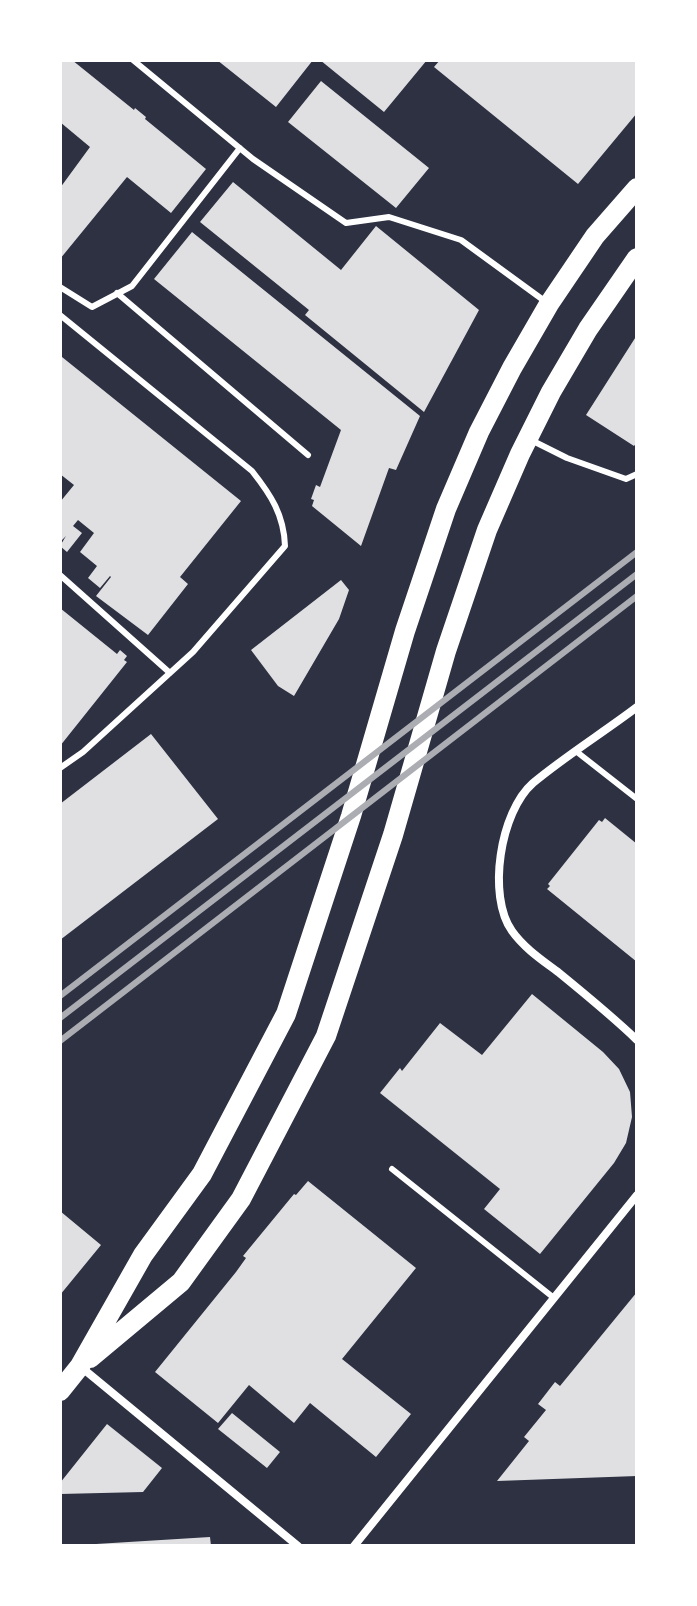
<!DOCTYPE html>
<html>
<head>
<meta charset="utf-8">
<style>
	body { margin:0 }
	#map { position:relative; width:697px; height:1606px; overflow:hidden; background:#2d3142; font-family:Literata,serif }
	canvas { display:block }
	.frame { position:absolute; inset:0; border:62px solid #fff; pointer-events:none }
</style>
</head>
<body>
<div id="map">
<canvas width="697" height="1606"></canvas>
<div class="frame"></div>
</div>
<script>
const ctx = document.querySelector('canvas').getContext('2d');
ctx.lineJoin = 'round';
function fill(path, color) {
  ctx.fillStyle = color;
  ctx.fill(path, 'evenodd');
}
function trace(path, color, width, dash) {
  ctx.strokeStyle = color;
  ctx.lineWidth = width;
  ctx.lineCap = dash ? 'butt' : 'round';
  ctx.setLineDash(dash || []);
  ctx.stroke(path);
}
const building = new Path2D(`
	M60,60H72L134,110L135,108L146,117L145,119L206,169L171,213L127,177L60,259V188L90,147L60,122Z
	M217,60H313L276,107Z
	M320,60H427L384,112Z
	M440,60H637V113L578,184L434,67Z
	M321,81L429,168L396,208L288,122Z
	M233,182L341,270L376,226L479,310L424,412L305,315L309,310L200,222Z
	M192,232L420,416L396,470L389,468L361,546L312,506L314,500L311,499L316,485L320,487L341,430L154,279Z
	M637,335V442L634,446L586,415Z
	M62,357L241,501L180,577L188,584L148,635L96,596L111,577L110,576L100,588L88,578L97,566L80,552L94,533L78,520L73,526L82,533L67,552L60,546L66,536L60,542V502L74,485L60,474V360Z
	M341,580L349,590L339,619L294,696L278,686L251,650Z
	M60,608L117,654L120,650L127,656L124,660L127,662L60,746Z
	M151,734L218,819L60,940V804Z
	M605,818L637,844V962L547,889L550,886L548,884L599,820L602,822Z
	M532,994L603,1052L619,1069L630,1092L632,1117L626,1143L614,1163L540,1254L484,1209L500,1189L380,1093L400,1068L402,1071L440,1023L482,1055Z
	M308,1181L416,1268L342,1359L411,1414L376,1457L310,1403L294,1423L249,1385L218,1423L155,1372L236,1272L246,1258L243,1256L294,1194L296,1195Z
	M60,1211L101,1245L60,1295Z
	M637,1292V1476L497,1481L529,1441L524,1437L546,1410L538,1404L555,1382L560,1386Z
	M232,1413L280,1452L267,1468L218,1429Z
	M107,1424L162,1468L143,1492L60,1494V1483Z
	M210,1537L211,1546H96V1544Z`);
const service = new Path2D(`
	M133,60L253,159L346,223L389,217L461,240L546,302
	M60,287L92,307L132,286L240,148
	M117,293L308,455
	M60,315L252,471C271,495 284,515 285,546L193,652L83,752L60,768
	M531,440L567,458L626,479L637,474
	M60,575L170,673
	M577,752L637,799
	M392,1169L554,1298`);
const minor = new Path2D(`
	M637,707C604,732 564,757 533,783C500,812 487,896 512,931C524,948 542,960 558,972C585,994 612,1016 637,1040
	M81,1367L298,1546
	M354,1546L637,1195`);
const primary = new Path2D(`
	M90,1358L181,1282L241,1199L326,1036L393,835L446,651L487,530L520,454L551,392L588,329L637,258
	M60,1391L80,1366L143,1255L202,1174L286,1014L351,816L405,631L446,509L479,432L512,368L549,304L595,236L637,188`);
const rail = new Path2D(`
	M60,996L637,552
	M60,1018L637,574
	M60,1041L637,596`);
fill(building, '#e0e0e3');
trace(service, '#fff', 6);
trace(minor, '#fff', 8);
trace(primary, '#fff', 20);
trace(rail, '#abadb3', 6);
</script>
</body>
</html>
